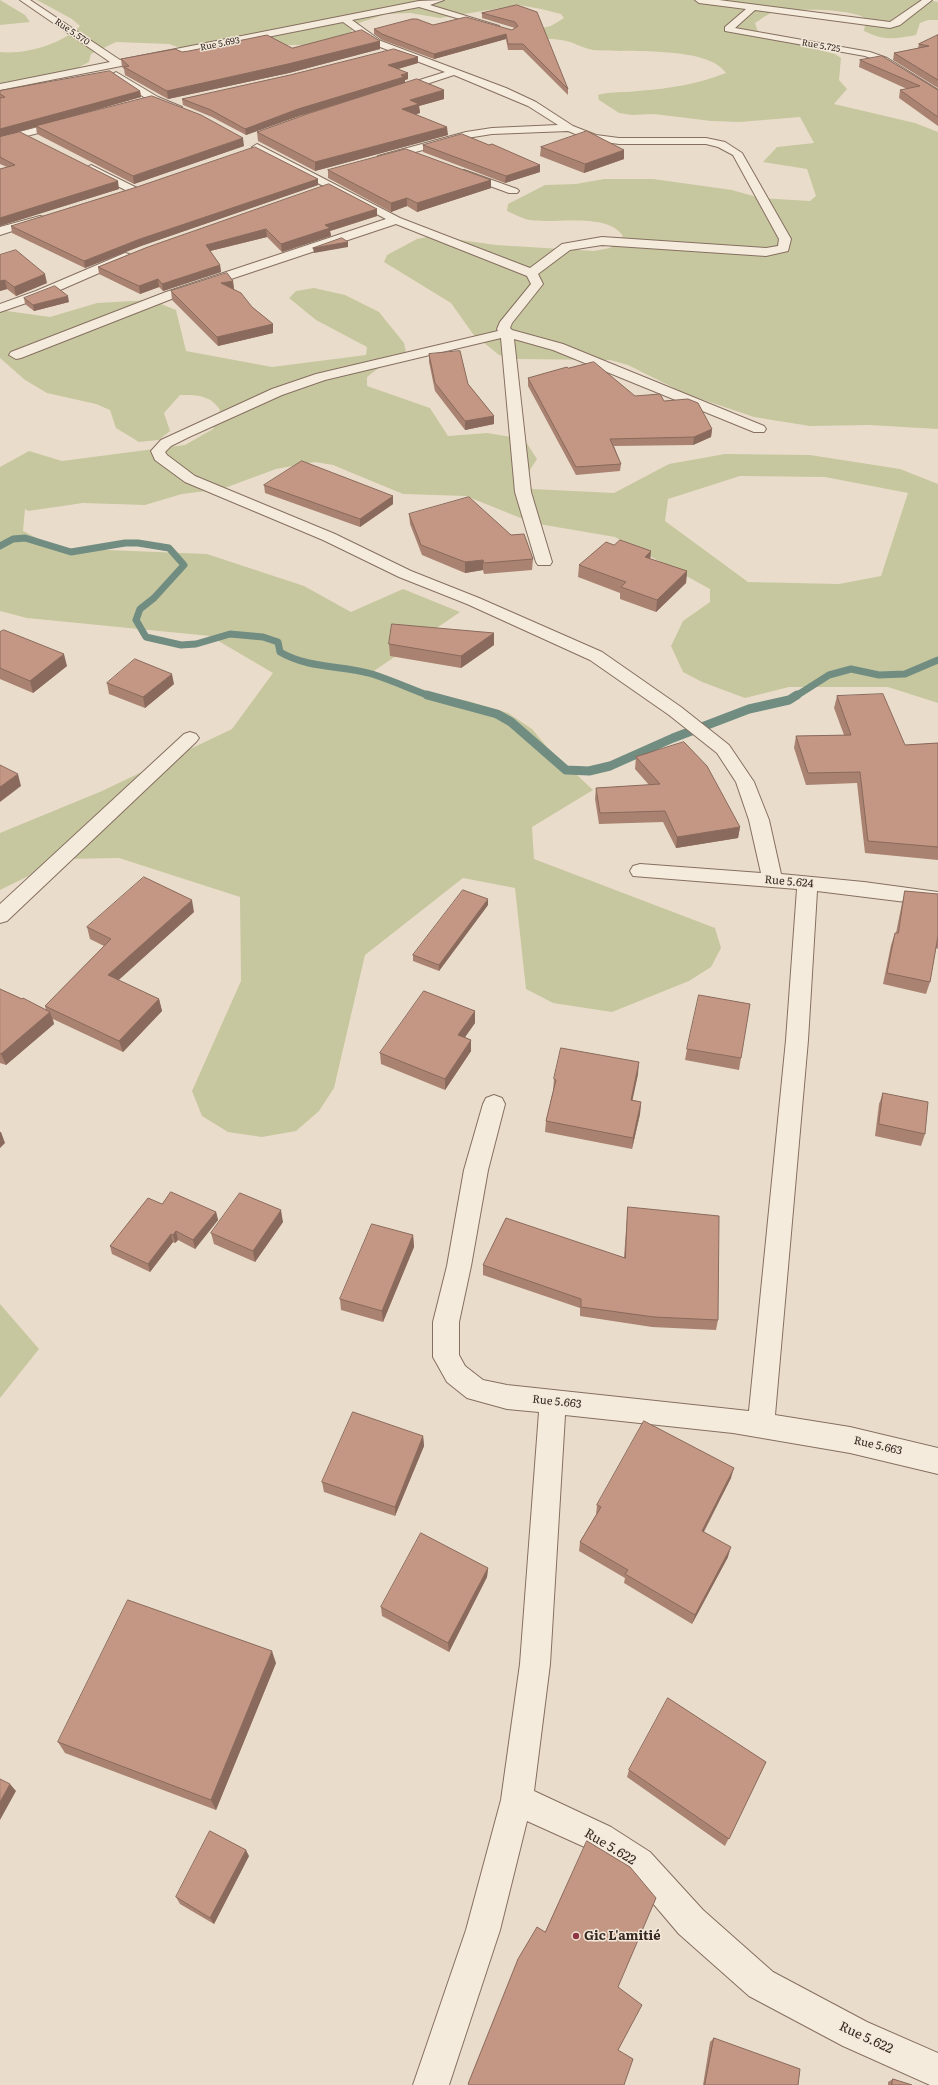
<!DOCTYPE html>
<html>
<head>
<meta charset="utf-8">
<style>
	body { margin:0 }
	canvas { display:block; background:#eadcca }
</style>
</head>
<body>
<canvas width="938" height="2085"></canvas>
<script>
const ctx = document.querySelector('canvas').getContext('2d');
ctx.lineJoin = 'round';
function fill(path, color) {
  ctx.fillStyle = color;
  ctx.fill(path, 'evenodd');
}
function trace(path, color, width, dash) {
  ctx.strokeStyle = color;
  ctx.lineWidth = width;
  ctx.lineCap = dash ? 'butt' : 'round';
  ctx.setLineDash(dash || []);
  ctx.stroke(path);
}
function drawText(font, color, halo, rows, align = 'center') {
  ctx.font = font + ' Literata,serif';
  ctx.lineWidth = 3;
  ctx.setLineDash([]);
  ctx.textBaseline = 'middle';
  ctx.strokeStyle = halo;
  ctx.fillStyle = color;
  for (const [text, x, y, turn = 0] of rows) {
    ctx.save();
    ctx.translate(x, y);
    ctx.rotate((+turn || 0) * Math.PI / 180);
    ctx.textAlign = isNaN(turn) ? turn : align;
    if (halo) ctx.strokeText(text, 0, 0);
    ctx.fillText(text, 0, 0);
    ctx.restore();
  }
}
const green = new Path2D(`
	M0,0L25,15L30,22L0,25Z
	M37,0H927L938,2V20H928L920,23L916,35C894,39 885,41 864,31L866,19C854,8 788,8 771,13C766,15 760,20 755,23L759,35L835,54L841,58L839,80L847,89L834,104L915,123L938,132V429L869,425L810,426L772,420L754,417L686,394L628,365L610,360L515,359L499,355L473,334L451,303L384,262L387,255L417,239L432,236L496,245L594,251L610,248L623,236C608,212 555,224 530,220C523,219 514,214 507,211L508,204L545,185L576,184L604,179H653L732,190L760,198L810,201L816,196L807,169L763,162L777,147L814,143L800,117L740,122L711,121L654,114L632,115L619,113L599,100L598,95C611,91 624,93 638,91C667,89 698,84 726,73C707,45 624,53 593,50C582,48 572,41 561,40C550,38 538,39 527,38L532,30L551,26L564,18L561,14L541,9L519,5L440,18L410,13L386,14L359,23L344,39L325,45H285L194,53L169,44L116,42L91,54L89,62L56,79L34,85H0V52C25,55 62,44 80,26L72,19Z
	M314,288L345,295L379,312L404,343L406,352L376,370L367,377V386L430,408L448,436L487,433L524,439L537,459L524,479L532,489L614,493L669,464L725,454L810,455L900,469L938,484V703L888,687H789L745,698L702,682L683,672L671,646L683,621L710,602V589L615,537L533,523L466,496L403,494L333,465L315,462L276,469L222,489L182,494L145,505L83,503L28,511L25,509L23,531L57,548L207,554L304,586L351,612L403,589L460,612L374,671L430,693L468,701L508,713L532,729L547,747L593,790L532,827L534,859L715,928L721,948L711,967L689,981L612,1012L553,1003L526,989L515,888L463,878L365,955L334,1088L319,1111L296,1131L262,1137L228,1132L202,1116L192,1091L241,981L240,897L119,858L63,859L0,890V833L102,791L232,729L273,673L210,636L27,618L0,611V467L29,451L62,461L185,445L213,429L220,410C210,395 198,395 180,395L164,413L170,431L159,440L139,442L116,428L110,410L96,404L47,393L25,380L0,358V310L50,317L97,303L151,300L176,310L186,351L272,367L366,355L367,347L316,320L289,298L296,291ZM740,476L825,477L908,493L881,576L839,584L748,582L665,521L668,499Z
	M0,1304L39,1349L0,1398Z`);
const streamFar1 = new Path2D(`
	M0,546L13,539L25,538L71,552L125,543H138L169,548L184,565L154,598L140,609L136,620L146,637L181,645L196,644L230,634L263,637L278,642L280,652C309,669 341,665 372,674C391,680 411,689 430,696
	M796,696L829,675L851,669L879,675L905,674L938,660`);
const stream = new Path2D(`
	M427,695L497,714L511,722L566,770L589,771L610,766L673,738L749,709L789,700L797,695`);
const street = new Path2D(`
	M20,0H30L120,60L419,1L444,0L430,5L499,26L494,29L419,7L352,20L381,41L506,88L536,102L573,126L596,135L619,138H706L725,142L742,153L791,239L788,251L766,256L602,245L570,250L538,274L543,284L512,323L510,328L512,330L563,344L764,426L766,429L764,432H754L553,350L514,339L531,492L552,562L550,565H538L536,562L515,492L501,338L325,380L282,395L189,437L171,446L165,452L167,455L195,476L335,534L411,571L479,598L602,652L681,707L729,745L754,782L769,820L781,874L864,882L938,892V906L817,891L808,1040L775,1415L850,1427L938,1448V1474L850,1453L733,1433L565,1415L550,1664L534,1791L611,1827L650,1852L703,1910L773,1972L867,2022L938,2053V2085H930L843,2046L749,1996L679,1934L628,1874L589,1849L527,1821L500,1930L449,2085H413L466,1930L501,1800L520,1664L539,1412L507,1409L467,1398L447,1382L433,1357V1322L447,1266L464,1170L483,1104L486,1098L494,1095L502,1098L505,1104L488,1170L471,1266L459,1322V1355L465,1366L483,1380L507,1385L749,1411L786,1040L797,889L633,876L630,871L633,866L640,864L761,873L749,820L736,782L717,753L669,715L590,660L467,604L399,577L323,540L185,482L155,460L151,451L161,440L272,389L316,374L498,331L497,329L500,322L531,284L527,276L396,224L174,298L21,358L16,359L9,355L11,352L166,292L386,219L253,149L252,147L257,144L400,218L530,268L562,244L602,237L766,248L778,246L779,239L733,155L718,147L706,144H619L590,140L568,131L492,134L467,138L386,160H378L377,158L378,156L466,132L492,128L558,125L528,106L454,75L399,93H391V89L445,72L375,45L343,22L0,90V84L110,62Z
	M695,0H719L890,22L922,0H932L900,25L890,28L755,10L735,28L870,52L887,58L938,90V97L881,62L865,56L725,31V27L746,9L699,3Z
	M116,72L158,97L182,107L177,110L150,101L113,77L111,75Z
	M65,120L70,123L69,125L0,143V137Z
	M91,165L137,188L139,190L133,193L129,192L87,170L86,168Z
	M464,170L517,189L519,191L517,193H509L460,175L459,173L460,171Z
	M40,216L44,217L46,219L44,221L0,235V227Z
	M125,253L129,254L131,257L129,260L44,297L0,312V304L36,291Z
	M190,732L196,734L199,738L196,742L7,921L0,923V904L184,734Z`);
const wall = new Path2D(`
	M517,5L568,89V95L523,50H508L506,39L434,59L382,40L374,34V29L433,25L512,30L515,28L482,18V13Z
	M938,35V88L893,60L894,53L918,48L919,44Z
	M292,48L380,49L289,73L168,99L125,75L124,69L122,67L121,59L182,52Z
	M418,57V63L397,69L408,79L405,80V83L299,116L246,135L212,117L183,105L182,99Z
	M860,60L938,90V126L899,98L900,90L907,89L859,67Z
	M444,90V99L419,106L420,113L416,114L448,135L315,171L258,141L257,132Z
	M0,91H140L141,97L53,122L244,146L134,184L37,134L36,127L0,137Z
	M0,137L119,189L0,226V169L7,167L0,164Z
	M423,145L540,172L505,183L423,152Z
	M541,147L624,159L584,173L540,156Z
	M328,170L491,180V188L417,212L407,206L391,212L328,178Z
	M318,179V185L141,246L85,268L12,233L11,226Z
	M377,209V216L330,231L331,236L282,252L267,237L210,251L220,265L221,272L163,291L159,287L140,294L99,274L98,267L148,247Z
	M0,255L47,283L16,296L7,289L0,291Z
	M233,281L234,289L252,307L273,324V333L218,346L172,300L171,291Z
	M24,298L69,302L34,311L25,304Z
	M429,354L468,384L494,416V424L465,430L435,391L429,362Z
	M568,368L635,396L664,401L712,429L711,437L693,445L614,446L621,464L620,471L576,475L528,386V378Z
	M264,485L393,496V504L360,527L265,493Z
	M409,514L533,559L532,570L484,574L483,570L465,573L422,555L410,524Z
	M650,559L687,571L686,583L656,612L620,599V593L578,577L579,565Z
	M0,632L67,666L33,693L0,679Z
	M494,633V645L461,668L390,656L389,644Z
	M107,683L174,684L145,708L109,694Z
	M837,696L905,745L938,743V860L865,853L857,783L806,785L794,748L796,736L844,735L834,708Z
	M636,757L740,827L738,838L676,848L663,822L599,824L595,799L596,788L649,785L635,769Z
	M905,891L938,894V949L936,948L930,982L926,994L883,984L891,945L895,933H896L902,903Z
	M488,905L439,971L413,961V955Z
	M194,912L118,980L159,999L162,1011L123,1052L53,1019L54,1024L6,1065L0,1063V989L46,1010L45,1006L104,946L90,939L87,927Z
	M475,1023L465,1037L471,1040V1051L445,1090L381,1064L380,1053Z
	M687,1049L741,1058L739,1070L685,1060Z
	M638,1074L632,1100L641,1102L640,1114L632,1149L545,1132L546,1121L553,1091L554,1079Z
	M883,1093L925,1134L921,1146L875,1136L879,1104Z
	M162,1204L216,1212L218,1220L195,1249L178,1240L175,1243L173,1242L150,1272L112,1254L110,1246Z
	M628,1207L718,1320L716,1330L652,1327L580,1316V1308L483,1275V1265L624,1257L627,1217Z
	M283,1222L255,1262L214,1244L211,1233Z
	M413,1235L414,1247L383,1322L341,1310L340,1299Z
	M423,1436L424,1446L395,1516L324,1492L322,1482Z
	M731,1478L704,1532L728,1557L692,1624L624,1583L625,1578L579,1551L580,1542L596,1515L597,1505Z
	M488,1568L487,1577L449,1652L382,1616L381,1607Z
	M276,1663L216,1810L65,1753L58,1742Z
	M766,1762L725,1846L627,1777L629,1770Z
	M249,1856L214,1924L180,1904L176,1897Z
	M714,2038L798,2085H703L710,2042Z
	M893,2079L912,2085H888V2082Z`);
const shadedWall = new Path2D(`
	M506,34V39L434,59V54Z
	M380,41V49L289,73L168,99L167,91Z
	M418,57V63L388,72V65Z
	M408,73V79L405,80V83L299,116L246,135L245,129L298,109Z
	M444,90V99L419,106L420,113L403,118L402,109L410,100Z
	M140,91L141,97L0,137V129Z
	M447,127L448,135L315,171V162Z
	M243,138L244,146L134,184L133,176Z
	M624,150V159L584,173L585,164Z
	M540,165V172L505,183L506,176Z
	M318,179V185L141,246L85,268L84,261L140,239Z
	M491,180V188L417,212V203Z
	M118,181L119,189L0,226V218Z
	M407,198V206L391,212V203Z
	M377,209V216L330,231L331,236L282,252L281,244L325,225Z
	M266,229L267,237L206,252V245Z
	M348,242V247L314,253L313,248Z
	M220,265L221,272L163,291L162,284Z
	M45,274L47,283L16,296L14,287Z
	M158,279L159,287L140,294L139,286Z
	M5,280L7,289L0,291V281Z
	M233,281L234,290L221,283Z
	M68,296L69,302L34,311L33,305Z
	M273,324V333L218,346L217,337Z
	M494,416V424L465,430V421Z
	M712,429L711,437L693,445L694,437Z
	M393,496V504L360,527V519Z
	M651,551L650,563L645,557Z
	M483,560V570L465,573V562Z
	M687,571L686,583L656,612L657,600Z
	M494,633V645L461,668V656Z
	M64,654L67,666L33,693L30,681Z
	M172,674L174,684L145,708L143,697Z
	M18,774L21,786L0,802V787Z
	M740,827L738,838L676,848L677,837Z
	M488,899V905L439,971V965Z
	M192,900L194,912L111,987L108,975Z
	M159,999L162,1011L123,1052L119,1041Z
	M475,1011V1023L458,1047V1035Z
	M50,1012L54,1024L6,1065L1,1054Z
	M471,1040V1051L445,1090V1079Z
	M639,1062L638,1074L630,1112L631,1100Z
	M641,1102L640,1114L632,1149L633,1138Z
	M0,1132H1L5,1143L0,1148Z
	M281,1210L283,1222L255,1262L253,1251Z
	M216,1212L218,1220L195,1249L193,1240Z
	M176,1231L178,1240L175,1243L173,1235Z
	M171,1234L173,1242L150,1272L148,1264Z
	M413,1235L414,1247L383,1322L382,1311Z
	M423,1436L424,1446L395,1516V1507Z
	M734,1468L731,1478L699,1540L702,1531Z
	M731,1547L728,1557L692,1624L695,1615Z
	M488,1568L487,1577L449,1652L448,1643Z
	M272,1651L276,1663L216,1810L211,1800Z
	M10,1784L16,1791L0,1820V1802Z
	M246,1850L249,1856L214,1924L210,1918Z`);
const building = new Path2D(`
	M517,5L537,12L568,89L523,44H508L506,34L434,54L382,34L374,29L412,19H417L433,25L466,17L512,30L518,26L515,22L482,13Z
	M362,30L380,41L288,64L167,91L124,67L129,66L121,59L175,49L182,52L189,51L267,35L292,48Z
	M938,35V80L894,53L929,46L919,44Z
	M394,49L418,57L388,65L408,73L401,75L404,77L298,109L245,129L211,110L182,99L290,75Z
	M882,56L938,90V117L900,90L920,86L860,60Z
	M110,71L140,91L0,129V98L5,97L0,94V91Z
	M417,79L444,90L410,100L419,104L402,109L447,127L315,162L257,132L307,114Z
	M152,96L201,115L243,138L133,176L36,126Z
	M587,131L624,150L585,164L541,147Z
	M20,132L118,181L0,218V169L15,165L0,157V137Z
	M462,134L489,145L492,144L540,165L506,176L423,145Z
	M255,147L318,179L140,239L84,261L11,226L137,187Z
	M406,149L491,180L417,203L407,198L391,203L328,170Z
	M329,184L377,209L325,225L330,228L281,244L266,229L206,245L220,265L162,284L158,279L139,286L98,267L148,247Z
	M342,238L348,242L313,248Z
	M16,250L45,274L14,287L5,280L0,281V255Z
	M227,273L233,281L221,283L241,293L252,307L273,324L217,337L171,291Z
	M55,286L68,296L33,305L24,298Z
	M460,351L468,384L494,416L465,421L435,383L429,354Z
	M594,362L635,396L660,394L664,401L688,399L698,403L712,429L694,437L610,439L621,464L576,467L528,378L567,367L568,368Z
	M302,461L393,496L360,519L264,485Z
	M469,497L511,535L524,534L533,559L484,563L483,560L465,562L421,545L409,514Z
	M620,540L651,551L645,557L687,571L657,600L621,587L626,582L579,565L606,542L614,545Z
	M392,624L494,633L461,656L389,644Z
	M4,630L64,654L30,681L0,668V632Z
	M135,659L172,674L143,697L107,683Z
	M883,694L905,745L938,743V847L868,841L860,772L808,773L796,736L851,735L837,696Z
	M684,742L707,766L740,827L677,837L665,811L600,813L596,788L660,784L636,757Z
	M0,765L18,774L0,787Z
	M144,877L192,900L108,975L159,999L119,1041L45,1006L111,939L87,927Z
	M463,890L488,899L439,965L413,955Z
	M905,891L938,894V936L930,982L887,973L895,933H898Z
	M0,989L22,999L23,998L50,1012L1,1054L0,1053Z
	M424,991L475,1011L458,1035L471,1040L445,1079L380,1053Z
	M699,995L750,1004L741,1058L687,1049Z
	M561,1048L639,1062L631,1100L641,1102L633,1138L546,1121L556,1080L554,1079Z
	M883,1093L928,1102L925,1134L879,1124Z
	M171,1192L216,1212L193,1240L176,1231L173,1235L171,1234L148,1264L110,1246L148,1198L162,1204Z
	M240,1193L281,1210L253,1251L211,1233Z
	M628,1207L719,1216L718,1320L654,1317L581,1307V1299L483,1265L506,1218L625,1258Z
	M372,1224L413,1235L382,1311L340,1299Z
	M353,1412L423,1436L395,1507L322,1482Z
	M644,1421L734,1468L702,1531L731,1547L695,1615L625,1574L628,1570L580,1542L601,1507L597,1505Z
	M421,1533L488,1568L448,1643L381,1607Z
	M128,1600L272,1651L211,1800L58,1742Z
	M668,1698L766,1762L729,1839L629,1770Z
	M0,1779L10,1784L0,1802Z
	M210,1831L246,1850L210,1918L176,1897Z
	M587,1841L630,1867L656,1898L618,1987L642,2005L618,2050L633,2059L624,2085H470L468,2084L518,1959L537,1927L545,1932Z
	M714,2038L800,2069L798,2085H705Z
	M893,2079L912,2085H892Z`);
const markers = [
	[576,1936,4,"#8d3742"]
];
const farStreetnames = [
	["Rue 5.570",72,32,34],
	["Rue 5.693",220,44,-11],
	["Rue 5.725",821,46,10]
];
const streetNames = [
	["Rue 5.624",789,882,5],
	["Rue 5.663",557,1402,6],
	["Rue 5.663",878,1446,13]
];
const nearStreetnames = [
	["Rue 5.622",610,1847,31],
	["Rue 5.622",866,2038,25]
];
const nearPoinames = [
	["Gic L'amitié",584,1936]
];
fill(green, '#c7c79f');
trace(streamFar1, '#718d82', 7);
trace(stream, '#718d82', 9);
trace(street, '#856f60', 2);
fill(street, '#f5ebdc');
fill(wall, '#a98272');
fill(shadedWall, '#896a5c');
fill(building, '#c49784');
trace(building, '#896a5c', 1);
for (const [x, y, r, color] of markers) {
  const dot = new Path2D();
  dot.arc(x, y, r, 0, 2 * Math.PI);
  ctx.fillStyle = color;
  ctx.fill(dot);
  trace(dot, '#f2e8d9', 1.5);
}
drawText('9px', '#372922', '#f2e8d9', farStreetnames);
drawText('11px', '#372922', '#f2e8d9', streetNames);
drawText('13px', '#372922', '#f2e8d9', nearStreetnames);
drawText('bold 13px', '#372922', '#f2e8d9', nearPoinames, 'left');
</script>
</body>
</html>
